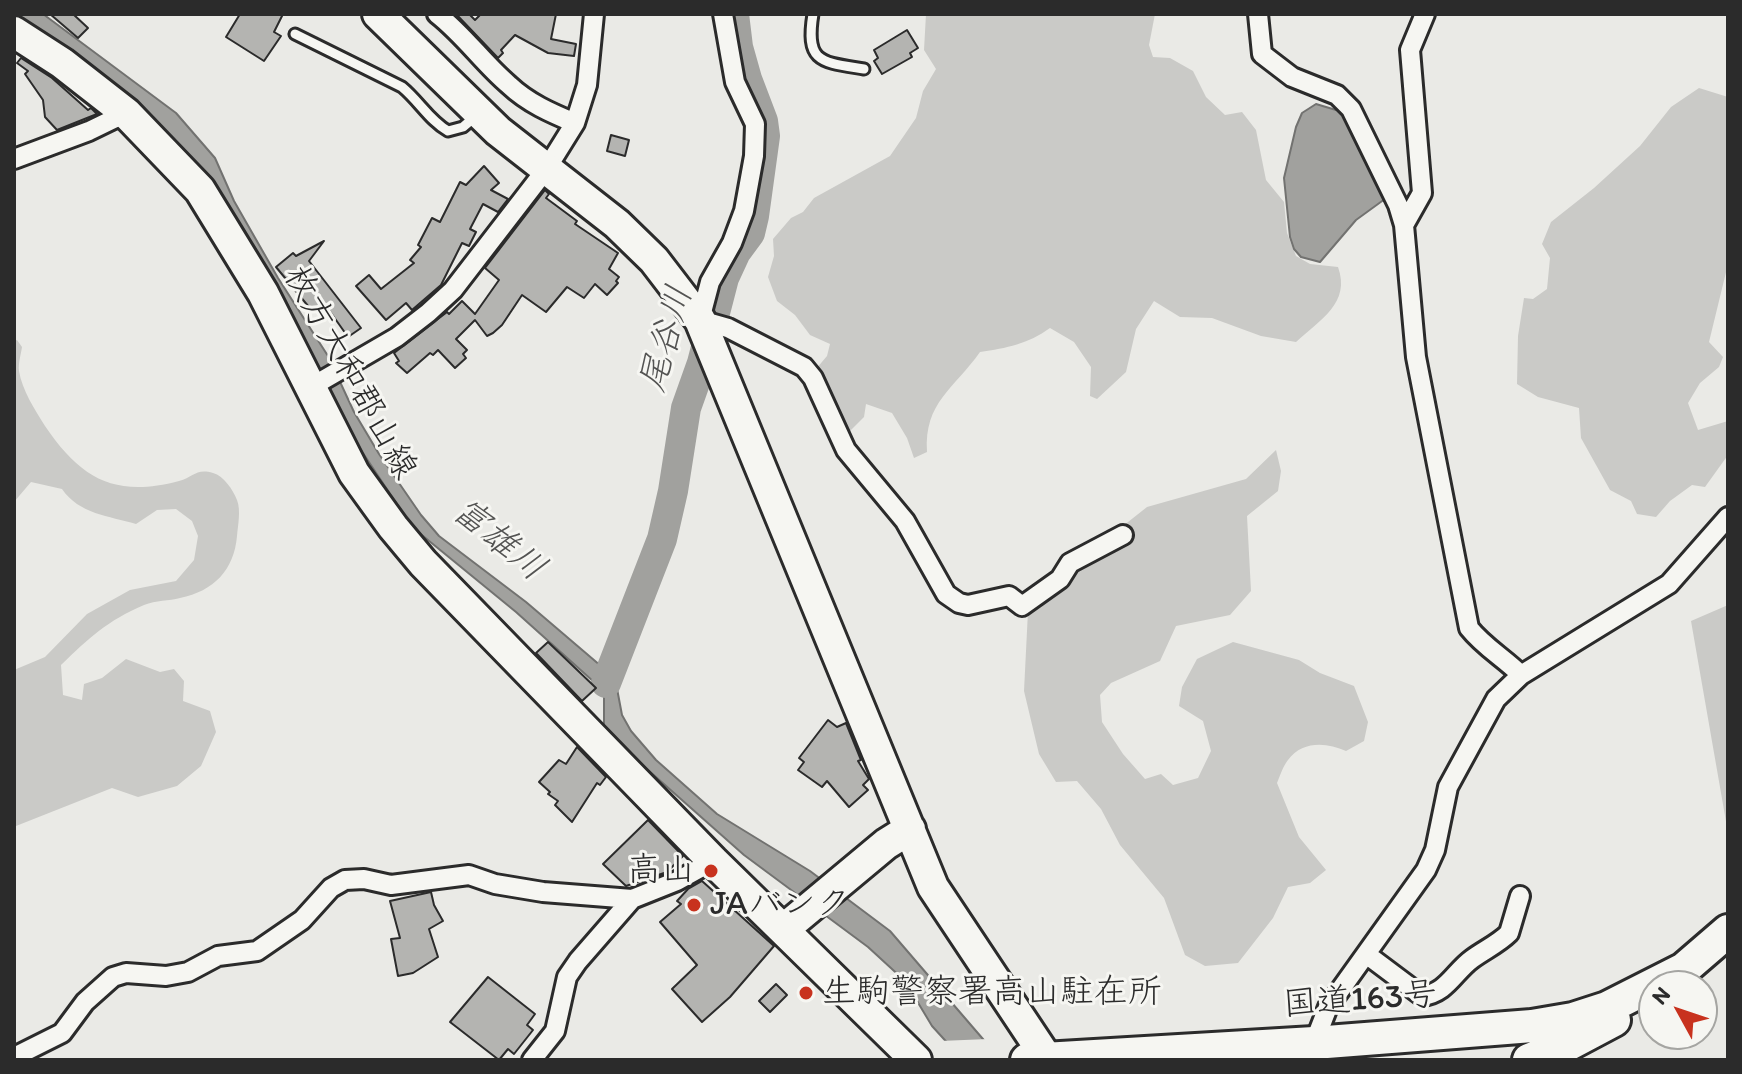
<!DOCTYPE html>
<html>
<head>
<meta charset="utf-8">
<style>
	body { margin:0 }
	#map { position:relative; width:1742px; height:1074px; overflow:hidden; background:#eaeae6; font-family:Itim,sans-serif }
	canvas { display:block }
	.frame { position:absolute; inset:0; border:16px solid #2b2b2b; pointer-events:none }
	.north { position:absolute; left:1638px; top:970px; width:80px; height:80px; box-sizing:border-box; background:#f6f6f2; border:2px solid #a5a5a2; border-radius:50%; rotate:310deg; font-size:22px; font-weight:700; line-height:32px; text-align:center; color:#2b2b2b }
	.north::after { content:''; display:block; margin:auto; width:28px; height:36px; background:#c8321e; clip-path:polygon(50% 0,100% 100%,50% 72%,0 100%) }
</style>
</head>
<body>
<div id="map">
<canvas width="1742" height="1074"></canvas>
<div class="frame"></div>
<div class="north">N</div>
</div>
<script>
const ctx = document.querySelector('canvas').getContext('2d');
ctx.lineJoin = 'round';
function fill(path, color) {
  ctx.fillStyle = color;
  ctx.fill(path, 'evenodd');
}
function trace(path, color, width, dash) {
  ctx.strokeStyle = color;
  ctx.lineWidth = width;
  ctx.lineCap = dash ? 'butt' : 'round';
  ctx.setLineDash(dash || []);
  ctx.stroke(path);
}
function drawText(font, color, halo, rows, align = 'center') {
  ctx.font = font + ' Itim,"Klee One",sans-serif';
  ctx.lineWidth = 6;
  ctx.setLineDash([]);
  ctx.textBaseline = 'middle';
  ctx.strokeStyle = halo;
  ctx.fillStyle = color;
  for (const [text, x, y, turn = 0] of rows) {
    ctx.save();
    ctx.translate(x, y);
    ctx.rotate((+turn || 0) * Math.PI / 180);
    ctx.textAlign = isNaN(turn) ? turn : align;
    if (halo) ctx.strokeText(text, 0, 0);
    ctx.fillText(text, 0, 0);
    ctx.restore();
  }
}
const green = new Path2D(`
	M926,14H1155L1149,45L1153,57L1170,58L1193,71L1206,97L1225,115L1242,112L1256,130L1266,180L1284,202L1287,233L1296,256L1310,264L1338,267C1351,303 1320,320 1296,342L1261,336L1212,318L1180,317L1154,301L1136,329L1126,372L1097,399L1090,396L1091,367L1074,342L1050,328C1028,344 1007,348 980,352C954,389 924,402 927,452L914,458L907,438L892,413L866,404L864,417L845,436L816,369L827,356L830,344L810,335L795,315L777,301L768,277L774,256L773,239L791,218L803,212L814,198L890,156L916,118L923,91L936,69L924,50Z
	M1699,88L1728,97V264L1709,342L1723,357L1719,367L1700,383L1688,403L1698,430L1728,421V455L1705,487L1692,485L1670,501L1656,517L1637,514L1631,501L1610,490L1581,438L1579,408L1538,397L1517,384L1518,336L1524,298L1533,299L1547,289L1550,258L1542,244L1551,222L1594,188L1640,146L1671,107Z
	M17,340L22,347C21,354 18,364 19,371C22,390 35,410 45,426C81,479 115,498 179,481C194,477 196,468 213,473C224,476 233,490 237,500C241,510 238,525 237,536C234,570 214,591 180,598C169,601 156,600 144,605C107,621 90,637 61,665L63,695L82,700L84,684L102,678L126,659L160,672L174,669L184,681L183,701L210,711L216,732L201,766L177,786L138,797L112,788L16,826L14,670L45,657L87,614L130,590L176,581L194,560L198,536L192,521L176,509L157,510L136,524C109,516 79,514 62,489L31,482L14,502V341Z
	M1276,450L1281,471L1278,491L1247,516L1251,591L1230,615L1176,626L1160,661L1111,683L1100,695L1102,722L1123,754L1145,779L1161,774L1173,785L1198,778L1211,751L1203,721L1179,706L1182,687L1197,659L1233,642L1299,660L1320,673L1354,686L1368,722L1364,741L1346,751C1326,742 1302,741 1288,760C1283,766 1280,776 1277,783L1299,837L1326,870L1310,883L1288,887L1273,918L1238,963L1205,966L1185,955L1164,898L1120,845L1101,809L1077,781L1056,782L1039,754L1024,691L1028,611L1073,567L1107,554L1123,526L1147,507L1246,479Z
	M1728,605V833L1691,621Z`);
const water = new Path2D(`
	M43,14L176,113L215,158L234,201L278,278L328,356L354,412L379,454L421,515L439,536L526,602L615,678L622,715L631,731L656,760L717,814L810,871L890,931L1001,1060H963L932,1026L905,981L868,947L744,855L604,731V691L516,612L412,527L345,426L230,218L86,66L14,15Z
	M1316,104L1336,110L1344,109L1389,196L1356,220L1320,262L1301,257L1294,249L1290,237L1284,178L1296,127L1302,113Z`);
const pier = new Path2D(`
	M988,1039L1005,1060H958L940,1041Z`);
const river = new Path2D(`
	M606,683L662,539L673,491L686,408L702,363L724,278L736,252L750,233L754,216L765,136L763,121L747,79L738,47L734,14`);
const building = new Path2D(`
	M50,14H73L88,28L78,38Z
	M240,14H283L274,32L281,36L264,61L226,37Z
	M456,14H469L475,20L481,14H556L551,39L576,44L574,56L548,53L515,35L501,50L503,53L498,58Z
	M907,30L918,48L910,53L912,57L882,74L874,61L878,58L874,50Z
	M21,58L52,78L88,110L91,108L97,114L57,130L45,117L43,100L25,74L28,71L17,63Z
	M611,135L629,140L625,156L607,151Z
	M484,166L499,183L491,190L508,199L498,212L483,204L470,229L476,232L469,246L462,243L441,285L412,310L406,303L386,320L356,286L369,275L381,289L414,263L410,260L421,247L418,245L432,218L440,222L460,182L466,185Z
	M545,190L549,194L546,198L577,221L575,224L618,253L609,269L619,277L616,281L618,283L607,295L595,284L584,298L567,287L546,312L522,295L502,325L493,333L487,336L475,320L456,339L467,350L463,354L466,358L455,368L438,350L433,355L430,353L407,373L396,363L399,361L394,353L447,312L449,314L462,301L475,314L499,280L485,268Z
	M324,241L309,261L361,328L348,337L324,303L313,312L276,267L293,253L296,256Z
	M548,642L596,688L582,701L536,653Z
	M828,720L837,727L846,723L861,760L858,761L869,779L863,785L868,790L849,807L827,781L822,787L798,770L804,762L799,758Z
	M577,747L606,777L600,785L597,783L572,822L555,805L558,801L548,794L550,792L539,782L559,760L566,764Z
	M648,820L683,856L667,872L626,886L603,864Z
	M702,881L774,946L730,997L702,1022L672,989L697,965L660,922L681,904L677,901L688,889Z
	M431,892L434,905L443,921L429,929L438,957L413,973L398,976L391,939L400,938L390,901Z
	M488,977L535,1014L527,1025L533,1030L514,1054L508,1049L499,1060L450,1022Z
	M776,984L787,995L770,1012L759,1001Z`);
const service = new Path2D(`
	M813,14C805,63 821,62 864,69
	M295,34L402,87C419,101 430,121 448,131L463,127L477,115`);
const minor = new Path2D(`
	M437,14C465,36 483,63 509,85C528,103 551,113 575,123
	M723,14L735,82L755,124L754,156L744,211L732,243L710,282L700,320L728,328L804,367L813,378L846,450L905,521L946,594L959,603L968,605L1009,596L1022,606L1060,579L1070,563L1123,535
	M1258,14L1262,54L1292,77L1337,95L1351,109L1398,205L1404,225L1416,357L1469,628C1484,647 1504,658 1521,675
	M14,159L89,131L126,113
	M1404,225L1422,193L1410,50L1425,14
	M311,387L397,337L428,313L453,290L547,168L575,123L587,85L594,14
	M1366,954L1422,996C1447,993 1454,972 1472,959C1484,950 1498,944 1509,933L1520,896
	M14,1057L62,1033L85,1002L113,977L126,973L166,976L188,972L218,956L257,951L302,920L331,888L345,880L364,879L391,885L469,875L495,884L543,892L632,899L677,881L713,861
	M532,1060L555,1031L567,977L578,961L632,899
	M1316,1060L1314,1043L1328,1007L1426,870L1435,850L1448,787L1496,699L1521,675L1669,584L1728,517`);
const primary = new Path2D(`
	M378,14L498,131L617,224L654,260L700,320L933,887L1048,1060
	M14,32L62,63L126,113L200,190L263,293L354,473L393,527L423,563L713,861L916,1060
	M784,929L886,844L910,829`);
const trunk = new Path2D(`
	M1670,981L1728,931
	M1027,1060L1314,1043L1532,1026L1573,1019L1607,1008L1686,968
	M1529,1060L1565,1046L1614,1020`);
const markers = [
	[711,871,8,"#c8321e"],
	[694,905,8,"#c8321e"],
	[806,993,8,"#c8321e"]
];
const streetNames = [
	["枚方大和郡山線",349,373,61],
	["国道163号",1360,1001,-4]
];
const poiNames = [
	["高山",695,871,"right"],
	["JAバンク",710,905],
	["生駒警察署高山駐在所",822,993]
];
const waterNames = [
	["尾谷川",668,339,-74],
	["富雄川",498,541,39]
];
fill(green, '#cacac7');
fill(water, '#a1a19e');
trace(water, '#727270', 2);
fill(pier, '#eaeae6');
trace(river, '#a1a19e', 30);
fill(building, '#b4b4b1');
trace(building, '#2b2b2b', 2);
trace(service, '#2b2b2b', 15);
trace(minor, '#2b2b2b', 24);
trace(primary, '#2b2b2b', 36);
trace(trunk, '#2b2b2b', 38);
trace(service, '#f6f6f2', 9);
trace(minor, '#f6f6f2', 18);
trace(primary, '#f6f6f2', 30);
trace(trunk, '#f6f6f2', 32);
for (const [x, y, r, color] of markers) {
  const dot = new Path2D();
  dot.arc(x, y, r, 0, 2 * Math.PI);
  ctx.fillStyle = color;
  ctx.fill(dot);
  trace(dot, '#f6f6f2', 3);
}
drawText('34px', '#2b2b2b', '#f6f6f2', streetNames);
drawText('34px', '#2b2b2b', '#f6f6f2', poiNames, 'left');
drawText('italic 36px', '#545453', '#f6f6f2', waterNames);
</script>
</body>
</html>
